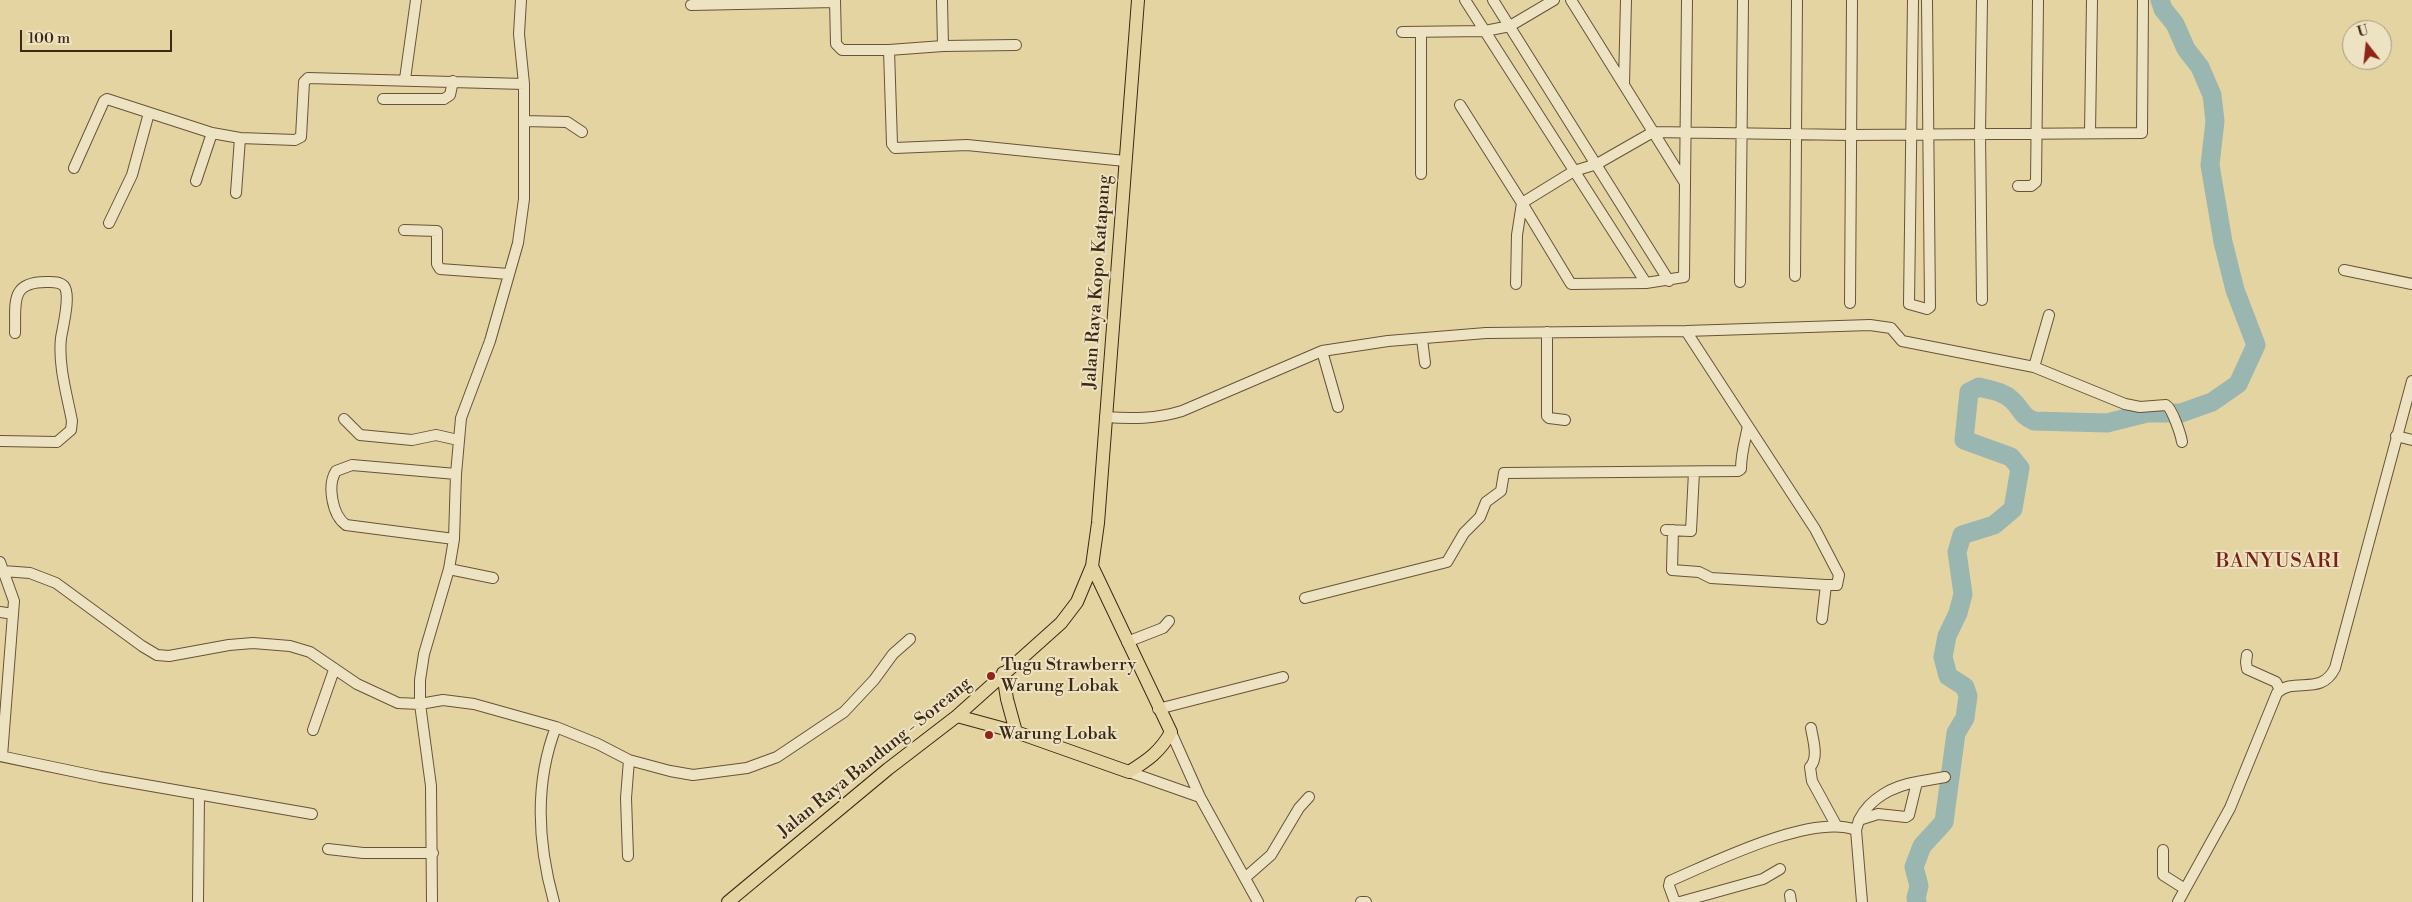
<!DOCTYPE html>
<html>
<head>
<meta charset="utf-8">
<style>
	body { margin:0 }
	#map { position:relative; width:2412px; height:902px; overflow:hidden; background:#e4d4a2; font-family:"Libre Bodoni",serif }
	canvas { display:block }
	.north { position:absolute; left:2342px; top:20px; width:50px; height:50px; box-sizing:border-box; background:#ede3c3; border:1px solid #a7987e; border-radius:50%; rotate:344deg; font-size:14px; font-weight:700; line-height:20px; text-align:center; color:#3d2816 }
	.north::after { content:''; display:block; margin:auto; width:18px; height:22px; background:#8f2418; clip-path:polygon(50% 0,100% 100%,50% 72%,0 100%) }
	.scale { position:absolute; left:20px; top:30px; width:152px; height:22px; box-sizing:border-box; border:2px solid #3d2816; border-top:0; padding-left:6px; font-size:15px; line-height:18px; white-space:nowrap; color:#3d2816; -webkit-text-stroke:4px #ede3c3; paint-order:stroke }
</style>
</head>
<body>
<div id="map">
<canvas width="2412" height="902"></canvas>
<div class="north">U</div>
<div class="scale">100 m</div>
</div>
<script>
const ctx = document.querySelector('canvas').getContext('2d');
ctx.lineJoin = 'round';
function trace(path, color, width, dash) {
  ctx.strokeStyle = color;
  ctx.lineWidth = width;
  ctx.lineCap = dash ? 'butt' : 'round';
  ctx.setLineDash(dash || []);
  ctx.stroke(path);
}
function drawText(font, color, halo, rows, align = 'center') {
  ctx.font = font + ' "Libre Bodoni",serif';
  ctx.lineWidth = 4;
  ctx.setLineDash([]);
  ctx.textBaseline = 'middle';
  ctx.strokeStyle = halo;
  ctx.fillStyle = color;
  for (const [text, x, y, turn = 0] of rows) {
    ctx.save();
    ctx.translate(x, y);
    ctx.rotate((+turn || 0) * Math.PI / 180);
    ctx.textAlign = isNaN(turn) ? turn : align;
    if (halo) ctx.strokeText(text, 0, 0);
    ctx.fillText(text, 0, 0);
    ctx.restore();
  }
}
const river = new Path2D(`
	M1917,902L1916,898L1919,886L1914,867L1922,846L1944,822L1956,733L1965,718L1968,696L1965,687L1948,676L1943,657L1947,636L1958,613L1963,594L1957,552L1962,535L1994,525L2013,509L2020,468L2011,457L1964,440L1969,392L1979,387C1990,390 2002,391 2012,400C2022,409 2020,415 2034,421L2107,423L2147,413H2181L2212,402L2238,384L2256,345L2235,290L2223,242L2210,165L2215,121L2212,95L2200,67L2186,49L2175,24L2163,9L2160,0`);
const minor = new Path2D(`
	M835,0L836,44L842,50H889
	M942,0L943,46L889,50L892,144L895,148L967,145L1125,161
	M1465,0L1646,283
	M1493,0L1669,281
	M1571,0L1685,183
	M1913,0L1909,304L1927,309L1930,307L1927,0
	M1982,0L1980,133L1982,300
	M691,5L835,2
	M1402,32L1485,31L1510,26L1554,0
	M943,46L1016,45
	M405,79L416,0
	M1624,84L1626,0
	M383,99H444L450,95L453,81
	M1460,105L1522,203L1571,284L1646,283L1684,277L1687,0
	M524,121L567,122L582,132
	M2090,133L2092,0
	M74,168L104,101L107,99L212,133L240,138L295,140L301,137L304,82L308,78L524,84
	M1421,174V32
	M196,181L212,133
	M2018,186H2031L2036,182L2038,0
	M236,193L240,138
	M109,223L132,175L149,113
	M404,230L437,231V264L440,269L509,274
	M2344,270L2412,284
	M1795,276L1797,0
	M1740,282L1743,0
	M1516,284L1517,235L1522,203L1574,171L1597,164L1653,132L1851,135L2142,133L2143,0
	M1850,303L1852,0
	M1686,331L1815,529L1839,575L1837,585H1826
	M1547,332V416L1549,418L1565,420
	M1422,339L1425,363
	M1322,351L1338,407
	M2034,367L2049,315
	M1105,417C1132,419 1156,419 1182,411L1322,351L1388,341L1486,333L1686,331L1870,325L1891,328L1902,341L2034,367L2125,404L2140,407L2166,405C2172,408 2181,435 2182,442
	M344,419L360,435L412,440L436,435L458,440
	M2396,436L2412,440
	M0,441L57,442L71,430L72,421C67,395 58,365 61,338C63,326 71,295 64,286C59,281 52,282 46,282C9,282 16,304 15,333
	M1666,530L1691,531L1694,472
	M1673,530L1672,570L1699,572L1711,578L1826,585L1822,619
	M454,539L346,525C332,515 327,485 336,471L352,465L456,474
	M0,562L14,601L2,756
	M449,569L493,578
	M3,571L30,573L56,583L142,646L157,655L169,656L229,645L253,643L290,646L310,652L357,684L398,703L420,704L443,700L474,704L556,727L598,744L629,760L670,771L693,775L747,768L777,757L844,712L874,680L893,654L910,639
	M1305,598L1447,562L1464,533L1480,517L1486,502L1501,491L1504,473L1738,471L1741,469C1741,453 1745,441 1748,426
	M0,612L13,614
	M1127,642L1163,628L1169,621
	M2247,655L2246,662L2247,669L2276,682L2280,690
	M1158,709L1283,677
	M1811,728C1813,740 1819,758 1810,767L1812,781L1836,825
	M313,730L334,670
	M1171,732L1200,797L1258,902
	M0,756L100,777L312,814
	M1129,772L1200,797
	M1859,820C1870,798 1893,786 1917,782
	M328,849L363,853H433
	M2163,850V875L2185,889
	M628,856L626,798L629,760
	M1246,877L1271,855L1299,808L1309,797
	M1790,895L1791,902
	M198,902L199,794
	M432,902L431,786L420,704V680L424,654L449,569L454,539L456,474L461,418L490,341L518,243L524,199V84L519,34L521,0
	M554,902C538,845 534,784 556,727
	M1361,902H1366
	M1675,902L1669,886L1670,881C1714,862 1812,813 1856,830
	M1680,902L1763,879L1780,869
	M1862,902L1856,830L1859,820L1878,814L1906,817L1909,815L1917,782L1945,777
	M2178,902L2230,808L2277,693C2294,676 2321,697 2335,668L2412,381`);
const major = new Path2D(`
	M1003,673L1007,699L1016,732
	M957,716L1016,732L1129,772C1148,760 1160,752 1171,732L1092,566
	M728,902L888,769L957,716L1061,623L1077,602L1092,566L1098,523L1138,0`);
const markers = [
	[991,676,5,"#8f2418"],
	[989,735,5,"#8f2418"]
];
const streetNames = [
	["Jalan Raya Kopo Katapang",1098,282,-86],
	["Jalan Raya Bandung - Soreang",875,758,-39]
];
const poiNames = [
	["Tugu Strawberry",1001,666],
	["Warung Lobak",1001,687],
	["Warung Lobak",999,735]
];
const quarterNames = [
	["BANYUSARI",2278,562]
];
trace(river, '#9ab6b0', 19);
trace(minor, '#675339', 12);
trace(major, '#3d2816', 14);
trace(minor, '#ede3c3', 10);
trace(major, '#e4d4a2', 12);
for (const [x, y, r, color] of markers) {
  const dot = new Path2D();
  dot.arc(x, y, r, 0, 2 * Math.PI);
  ctx.fillStyle = color;
  ctx.fill(dot);
  trace(dot, '#ede3c3', 2);
}
drawText('18px', '#3d2816', '#ede3c3', streetNames);
drawText('18px', '#3d2816', '#ede3c3', poiNames, 'left');
ctx.letterSpacing = '1px';
drawText('20px', '#7a1f14', '#ede3c3', quarterNames);
ctx.letterSpacing = '0px';
</script>
</body>
</html>
